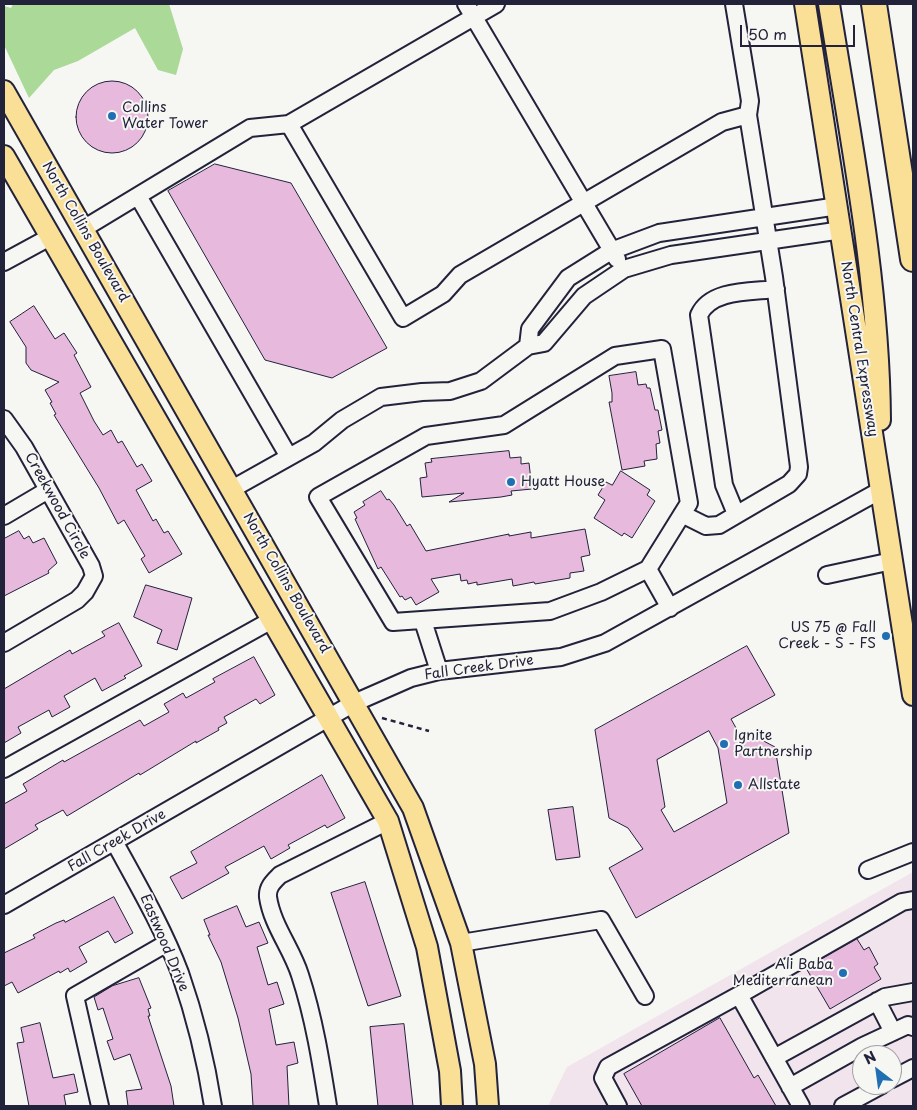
<!DOCTYPE html>
<html>
<head>
<meta charset="utf-8">
<style>
	body { margin:0 }
	#map { position:relative; width:917px; height:1110px; overflow:hidden; background:#f6f6f2; font-family:"Playpen Sans",sans-serif }
	canvas { display:block }
	.frame { position:absolute; inset:0; border:5px solid #22223b; pointer-events:none }
	.north { position:absolute; left:852px; top:1045px; width:50px; height:50px; box-sizing:border-box; background:#f6f6f2; border:1px solid #a1a1a9; border-radius:50%; rotate:330deg; font-size:14px; font-weight:700; line-height:20px; text-align:center; color:#22223b }
	.north::after { content:''; display:block; margin:auto; width:18px; height:22px; background:#1f6fb2; clip-path:polygon(50% 0,100% 100%,50% 72%,0 100%) }
	.scale { position:absolute; left:740px; top:25px; width:115px; height:22px; box-sizing:border-box; border:2px solid #22223b; border-top:0; padding-left:6px; font-size:15px; line-height:18px; white-space:nowrap; color:#22223b; -webkit-text-stroke:4px #f6f6f2; paint-order:stroke }
</style>
</head>
<body>
<div id="map">
<canvas width="917" height="1110"></canvas>
<div class="frame"></div>
<div class="north">N</div>
<div class="scale">50 m</div>
</div>
<script>
const ctx = document.querySelector('canvas').getContext('2d');
ctx.lineJoin = 'round';
function fill(path, color) {
  ctx.fillStyle = color;
  ctx.fill(path, 'evenodd');
}
function trace(path, color, width, dash) {
  ctx.strokeStyle = color;
  ctx.lineWidth = width;
  ctx.lineCap = dash ? 'butt' : 'round';
  ctx.setLineDash(dash || []);
  ctx.stroke(path);
}
function drawText(font, color, halo, rows, align = 'center') {
  ctx.font = font + ' "Playpen Sans",sans-serif';
  ctx.lineWidth = 4;
  ctx.setLineDash([]);
  ctx.textBaseline = 'middle';
  ctx.strokeStyle = halo;
  ctx.fillStyle = color;
  for (const [text, x, y, turn = 0] of rows) {
    ctx.save();
    ctx.translate(x, y);
    ctx.rotate((+turn || 0) * Math.PI / 180);
    ctx.textAlign = isNaN(turn) ? turn : align;
    if (halo) ctx.strokeText(text, 0, 0);
    ctx.fillText(text, 0, 0);
    ctx.restore();
  }
}
const built = new Path2D(`
	M913,872V1106H548L567,1067ZM862,1055H892V1085H862Z`);
const green = new Path2D(`
	M13,4H169L183,49L176,75L158,70L135,28L78,61L54,70L29,98L4,45V6L11,8Z`);
const building = new Path2D(`
	M76 117a36 36 0 1 1 72 0a36 36 0 1 1-72 0Z
	M215,164L291,183L387,348L332,378L265,360L168,191Z
	M34,306L55,339L64,333L77,353L74,355L91,387L80,393L94,421L103,435L111,430L118,443L122,441L137,467L142,464L152,481L136,490L153,521L156,519L164,533L168,531L182,554L149,573L141,559L145,556L124,520L118,524L99,488L54,415L56,414L50,403L52,402L45,390L59,382L31,370L26,363V347L10,322Z
	M636,372L638,385L646,384L647,388H650L655,410H658L662,430L658,431L660,443L656,444L657,459L644,461L645,466L622,470L609,402H612V393L609,376Z
	M509,451L510,458L521,457V464L529,463L532,489L511,491L512,495L501,497L449,502L464,493L422,497L420,478L427,477L425,463L432,462L431,459Z
	M621,471L650,490L647,495L655,501L632,538L624,533L622,536L594,518L605,500L598,495L606,482L612,485Z
	M381,491L387,500L389,499L394,505L407,526L410,524L426,551L509,534V536L531,532V538L585,529L590,555L581,557L584,571L570,573V578L535,584L534,582L513,586L512,579L477,585V582L468,584L467,580L461,581L460,574L431,579L439,592L416,605L411,597L405,600L402,596L400,597L381,567L378,569L355,519L357,518L354,512L365,505L363,502Z
	M19,531L24,539L29,536L33,543L44,538L57,563L48,571L49,573L4,596V539Z
	M146,585L192,598L177,650L157,643L162,630L134,617Z
	M119,623L142,666L124,676L126,678L102,691L95,678L64,696L70,707L52,717L49,710L18,727L21,733L4,743V689L70,650L72,654L105,636L102,632Z
	M747,646L775,695L731,719L744,742L754,736L775,747L789,833L636,918L609,868L643,849L628,828L609,818L595,730ZM709,731L718,748L727,803L674,832L661,810L665,807L657,760Z
	M254,657L275,695L260,704L256,699L224,717L227,723L218,728L219,730L196,743V741L140,775L139,773L67,816L63,810L35,825L38,829L4,849V804L27,791L23,784L63,760L64,762L140,720L144,726L169,712L164,704L183,693L186,698L215,682L213,679Z
	M322,775L345,818L327,828L325,825L288,845L290,848L271,859L264,846L225,867L229,873L182,899L170,877L197,863L191,852Z
	M573,807L580,857L556,860L548,810Z
	M365,882L401,996L368,1006L331,893Z
	M114,897L133,933L115,943L108,931L79,947L87,962L70,972L68,968L60,973L59,971L18,993L12,982L4,986V953L35,938L33,935L56,923L64,920L65,922Z
	M237,906L246,927L259,922L268,943L257,947L268,985L277,982L284,1004L269,1009L276,1045L294,1042L298,1063L287,1066L289,1106H253L251,1074L238,1018L221,962L208,935H210L204,920Z
	M857,939L864,950L869,947L878,964L874,967L881,979L830,1009L806,968Z
	M139,978L151,1008L148,1009L150,1016H148L171,1086L174,1106H128L126,1091L142,1089L130,1054L114,1060L107,1041L113,1039L103,1008L98,1010L94,997L112,986Z
	M720,1018L754,1078L758,1075L776,1106H642L624,1074Z
	M40,1023L53,1078L74,1074L78,1092L64,1095L66,1106H29L17,1043L24,1042L21,1028Z
	M404,1024L413,1106H378L370,1027Z`);
const path = new Path2D(`
	M382,718L429,731`);
const minor = new Path2D(`
	M466,4L617,259
	M289,124L403,318L443,294L460,275L722,122L748,115L750,101L734,4
	M138,196L289,457
	M83,229L250,128L289,124L496,4
	M4,262L50,237
	M528,346L530,329L568,278L611,251L659,233L838,206
	M4,419L24,447L91,566L94,576L85,592L77,600L4,643
	M232,489L314,443L342,420L381,397L422,392L450,391L481,381L528,346L544,343L584,296L624,269L671,255L842,230
	M682,514L706,526L719,525L789,484L798,474L799,467L774,277L748,115
	M736,514L724,485L699,315C711,289 751,292 776,289
	M4,516L48,490
	M648,569L601,592L550,611L393,622L318,497L426,436L504,425L615,356L662,349L689,503L648,569L670,608
	M827,575L892,561
	M423,621L439,671
	M4,769L270,621
	M115,843C138,885 163,928 180,973C195,1016 206,1061 213,1106
	M868,870L913,852
	M4,905L354,703L411,678L439,671L561,657L605,643L881,490
	M461,943L601,920L645,996
	M877,1001L893,1032
	M774,1058L885,997L913,992
	M892,1079L913,1068
	M790,1087L863,1046L908,1025L913,1027
	M100,1106L75,996L167,943
	M328,1106C321,1062 314,1018 300,975C292,949 272,925 268,897C267,887 274,881 280,875L388,821
	M618,1106L603,1078L608,1067L739,995
	M801,1106L739,995L902,902L913,900
	M843,1106L882,1085`);
const major = new Path2D(`
	M805,4L913,695
	M829,4C851,142 879,280 880,420
	M4,91L413,808L461,943L485,1064L488,1106
	M4,156L388,821L427,947L450,1071L452,1106`);
const highway = new Path2D(`
	M874,4L913,259`);
const markers = [
	[112,116,5,"#1f6fb2"],
	[511,482,5,"#1f6fb2"],
	[886,636,5,"#1f6fb2"],
	[724,744,5,"#1f6fb2"],
	[738,785,5,"#1f6fb2"],
	[843,973,5,"#1f6fb2"]
];
const poiNames = [
	["Collins",122,108],
	["Water Tower",122,124],
	["Hyatt House",521,482],
	["US 75 @ Fall",876,628,"right"],
	["Creek - S - FS",876,644,"right"],
	["Ignite",734,736],
	["Partnership",734,752],
	["Allstate",748,785],
	["Ali Baba",833,965,"right"],
	["Mediterranean",833,981,"right"]
];
const streetNames = [
	["North Collins Boulevard",85,232,60],
	["North Central Expressway",859,349,81],
	["Creekwood Circle",57,506,61],
	["North Collins Boulevard",286,583,60],
	["Fall Creek Drive",479,668,-8],
	["Fall Creek Drive",117,841,-30],
	["Eastwood Drive",164,943,67]
];
fill(built, '#f1e4ec');
fill(green, '#aad998');
fill(building, '#e6b9dd');
trace(building, '#22223b', 1);
trace(minor, '#22223b', 20);
trace(major, '#22223b', 24);
trace(highway, '#22223b', 28);
trace(path, '#22223b', 2.5, [5, 4]);
trace(minor, '#f6f6f2', 16);
trace(major, '#fadf96', 20);
trace(highway, '#fadf96', 24);
for (const [x, y, r, color] of markers) {
  const dot = new Path2D();
  dot.arc(x, y, r, 0, 2 * Math.PI);
  ctx.fillStyle = color;
  ctx.fill(dot);
  trace(dot, '#f6f6f2', 2);
}
drawText('14px', '#22223b', '#f6f6f2', poiNames, 'left');
drawText('14px', '#22223b', '#f6f6f2', streetNames);
</script>
</body>
</html>
